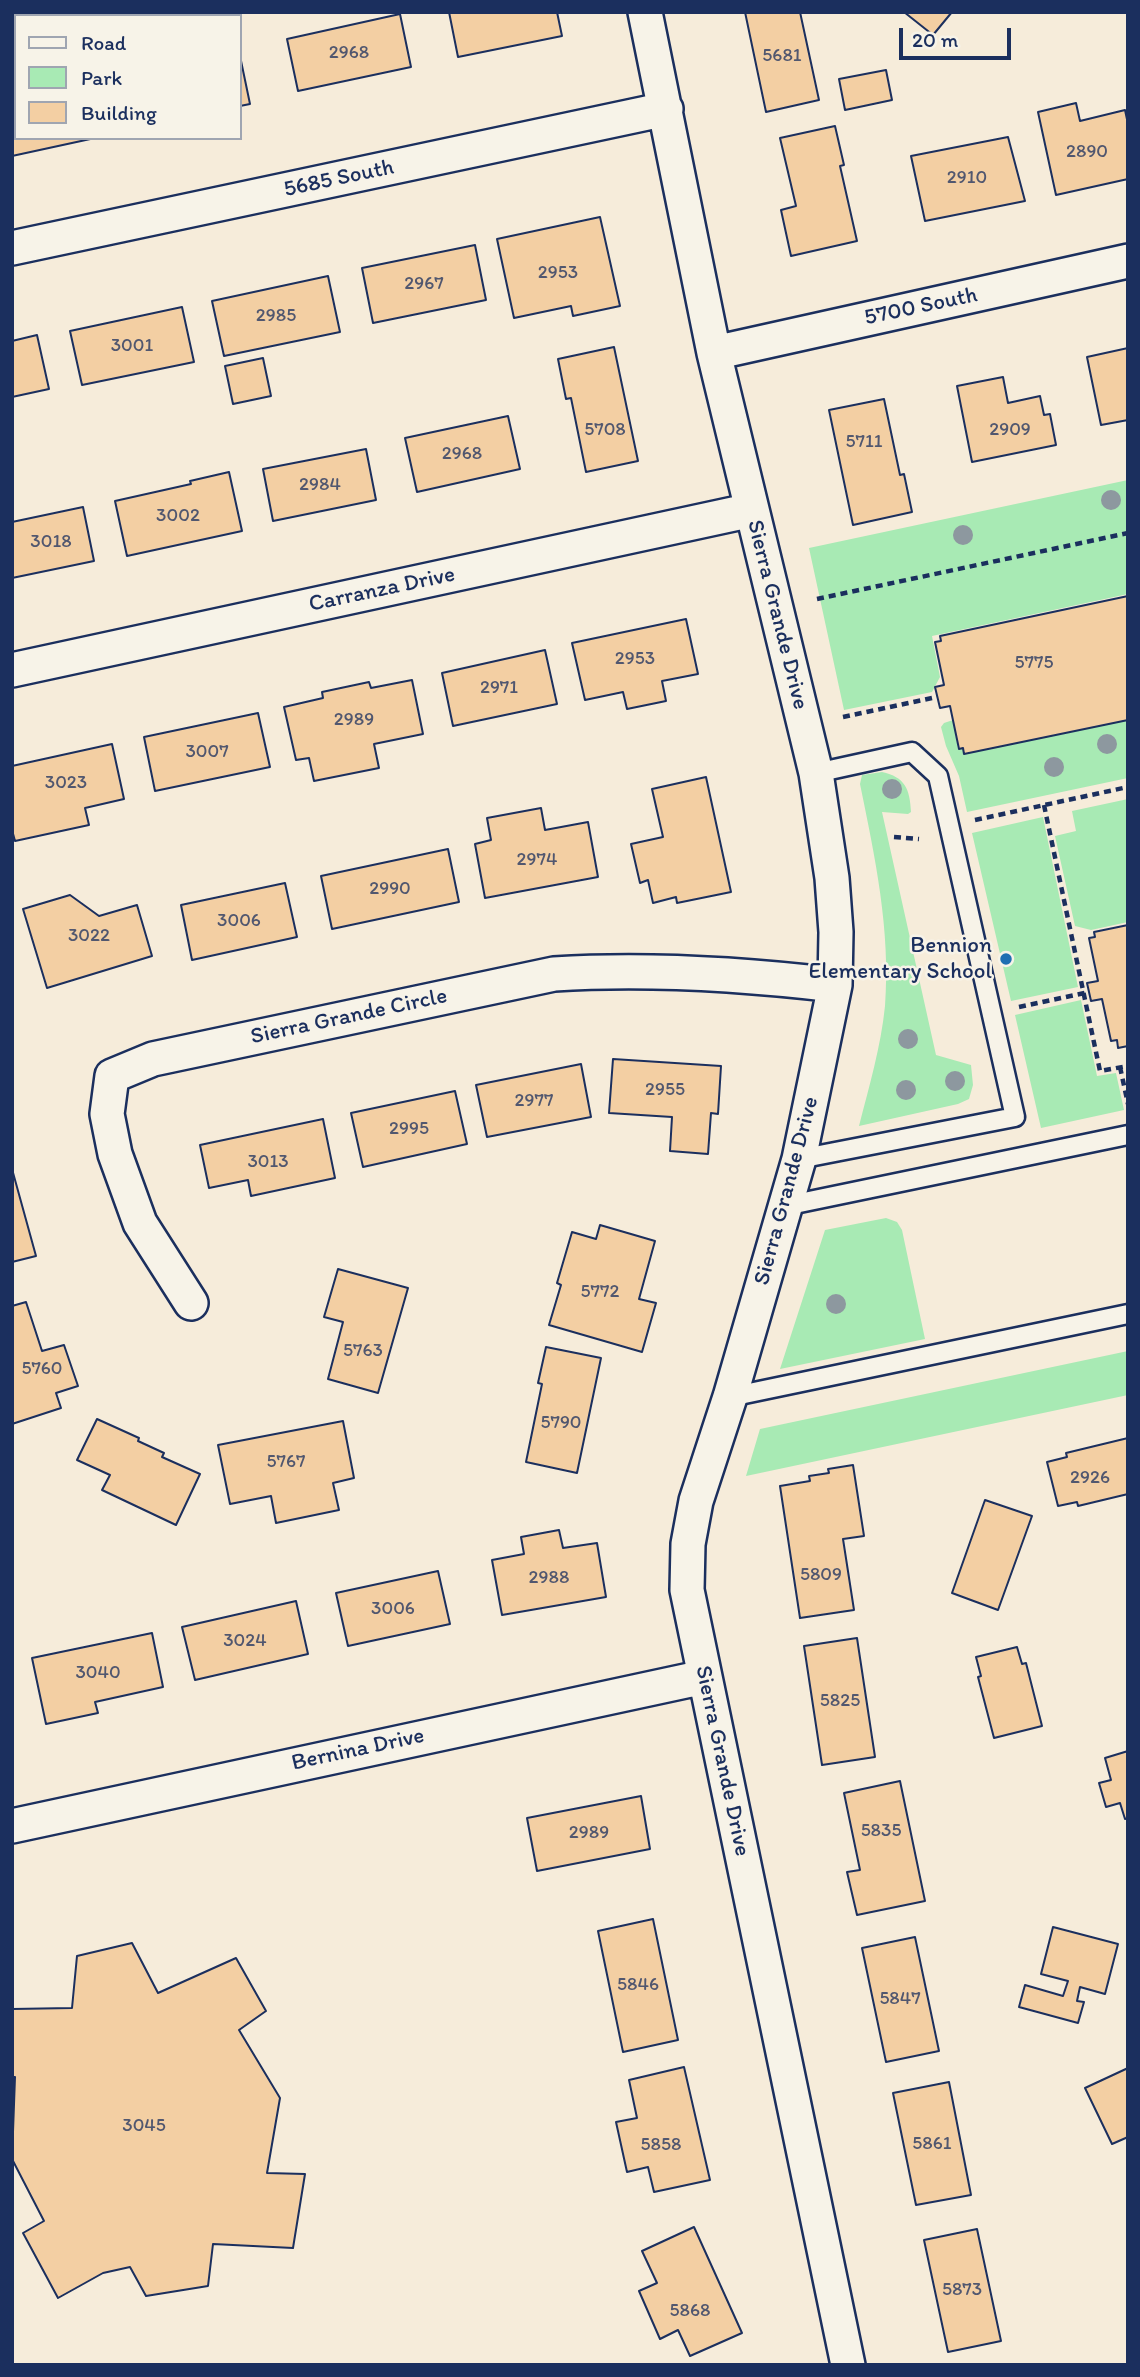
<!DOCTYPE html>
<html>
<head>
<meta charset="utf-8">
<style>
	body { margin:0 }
	#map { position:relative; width:1140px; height:2377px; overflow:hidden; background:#f6ecda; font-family:Itim,sans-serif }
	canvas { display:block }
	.frame { position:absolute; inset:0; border:14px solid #1b2f5e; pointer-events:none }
	.legend { position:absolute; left:14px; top:14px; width:228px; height:126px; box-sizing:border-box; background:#f7f3e8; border:2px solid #9fa5b1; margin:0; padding:9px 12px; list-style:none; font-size:21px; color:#1b2f5e }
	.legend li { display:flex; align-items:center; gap:14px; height:35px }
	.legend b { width:35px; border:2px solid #9fa5b1 }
	.scale { position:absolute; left:899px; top:28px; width:112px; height:32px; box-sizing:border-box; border:4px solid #1b2f5e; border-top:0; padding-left:9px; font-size:21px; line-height:24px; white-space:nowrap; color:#1b2f5e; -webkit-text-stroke:5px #f7f3e8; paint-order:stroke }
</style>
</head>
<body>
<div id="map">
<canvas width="1140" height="2377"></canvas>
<div class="frame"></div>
<ul class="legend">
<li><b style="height:9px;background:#f7f3e8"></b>Road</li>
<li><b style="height:19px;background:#a8eab4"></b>Park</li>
<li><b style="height:19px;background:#f3cfa3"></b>Building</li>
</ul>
<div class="scale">20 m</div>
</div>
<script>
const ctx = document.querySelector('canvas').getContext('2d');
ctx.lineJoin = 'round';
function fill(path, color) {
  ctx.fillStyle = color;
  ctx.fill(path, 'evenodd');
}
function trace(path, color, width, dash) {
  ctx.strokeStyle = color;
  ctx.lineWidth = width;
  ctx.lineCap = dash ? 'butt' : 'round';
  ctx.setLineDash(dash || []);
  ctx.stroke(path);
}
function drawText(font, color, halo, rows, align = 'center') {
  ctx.font = font + ' Itim,sans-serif';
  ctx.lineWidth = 5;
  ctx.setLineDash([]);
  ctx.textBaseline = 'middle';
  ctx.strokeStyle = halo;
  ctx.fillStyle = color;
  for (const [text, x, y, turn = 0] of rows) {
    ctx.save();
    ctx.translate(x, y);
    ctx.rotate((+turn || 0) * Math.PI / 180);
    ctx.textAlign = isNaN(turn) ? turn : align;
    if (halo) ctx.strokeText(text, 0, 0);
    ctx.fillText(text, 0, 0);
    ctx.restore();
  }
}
const green = new Path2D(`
	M1128,480V594L932,636L940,677L932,692L844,710L809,548Z
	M953,720L958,749L963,748L965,754L1128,720V778L967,812L959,776L946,746L941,727L944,723Z
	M882,772C905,777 910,789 911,812L908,814L882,812L936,1055L971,1065L973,1085L969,1099L958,1104L859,1126C869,1087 881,1046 885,1006C891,931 875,857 860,784L862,775Z
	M1128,799V922L1091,930L1075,926L1055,836L1076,831L1072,811Z
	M1043,817L1078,987L1011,1001L972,833Z
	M1081,1000L1097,1076L1116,1073L1124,1110L1041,1128L1015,1015Z
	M886,1218L897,1222L902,1230L925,1339L780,1369L825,1230Z
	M1128,1351V1395L746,1476L760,1429Z`);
const building = new Path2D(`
	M449,12H557L562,36L458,57Z
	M745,12H800L819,100L766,112Z
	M904,12H952L933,35Z
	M400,14L411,67L298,91L287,39Z
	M240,56L250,104L240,106Z
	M886,70L892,100L845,110L839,79Z
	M16,71V138H95L12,156V72Z
	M1076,103L1080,121L1125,110L1128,124V179L1056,195L1038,112Z
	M835,126L844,165L840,166L857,241L791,256L781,210L796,206L780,138Z
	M1008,137L1025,201L925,221L911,156Z
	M600,217L620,306L573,316L571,306L514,318L497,239Z
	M475,245L486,300L373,323L362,268Z
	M328,276L340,332L224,356L212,301Z
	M182,307L194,362L82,385L70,331Z
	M37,335L49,389L12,397V341Z
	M614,347L638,461L586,472L571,398L566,399L558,359Z
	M1128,348V420L1101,425L1087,357Z
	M263,358L271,396L233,404L225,366Z
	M1003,377L1008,403L1040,396L1044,415L1050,414L1056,445L972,462L957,386Z
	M884,399L900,475L904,474L912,512L853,525L829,410Z
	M508,416L520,469L417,492L405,438Z
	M366,449L376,500L273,521L263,469Z
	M229,472L242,531L127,556L115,501L191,484L190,481Z
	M83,507L94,561L12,578V522Z
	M1128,596V720L964,754L963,748L959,749L950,706L940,708L935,687L944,685L935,642L941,641L940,636Z
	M686,619L698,674L662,681L666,701L627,709L623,692L585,700L572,643Z
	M545,650L557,704L453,726L442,673Z
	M412,680L423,734L374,744L379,768L314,781L309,758L296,760L284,707L323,698L322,692L369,682L371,688Z
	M258,713L270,767L155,791L144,737Z
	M112,744L124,799L85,808L89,825L15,841L12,830V766Z
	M706,777L731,892L677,903L676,897L653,903L648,880L640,883L631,844L663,837L652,789Z
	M541,808L545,830L588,822L598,877L485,898L475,844L491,840L487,818Z
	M448,849L459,902L332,929L321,876Z
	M285,883L297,937L192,960L181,905Z
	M70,895L99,916L137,905L152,956L47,988L23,909Z
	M1128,925V1046L1118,1048L1117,1040L1111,1041L1102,999L1091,1001L1087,983L1098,981L1089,938L1095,937L1094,932Z
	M613,1059L721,1066L718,1114L711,1113L708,1154L670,1151L672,1117L609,1113Z
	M581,1064L591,1117L487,1137L476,1085Z
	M455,1091L467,1144L363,1167L351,1113Z
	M323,1119L335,1178L251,1196L248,1180L209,1188L200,1145Z
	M12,1169L36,1256L12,1262Z
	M600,1225L655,1241L639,1299L656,1303L642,1352L549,1325L561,1285L557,1283L572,1232L596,1239Z
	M338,1269L408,1288L378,1393L328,1379L343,1322L324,1317Z
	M26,1302L42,1351L64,1345L78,1386L56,1393L61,1408L12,1424V1306Z
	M546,1347L601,1358L577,1473L526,1462L542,1384L538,1383Z
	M97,1419L139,1438L138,1441L164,1453L162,1457L200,1474L176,1525L102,1490L110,1475L77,1460Z
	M343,1421L354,1478L333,1483L339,1510L276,1523L271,1496L230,1504L218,1445Z
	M1128,1438V1494L1078,1506L1077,1502L1058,1506L1047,1462L1067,1457L1066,1453Z
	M853,1465L864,1536L843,1539L854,1610L800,1618L780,1486L810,1481L809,1476L829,1473L828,1469Z
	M985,1500L1032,1516L998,1610L952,1593Z
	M559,1530L563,1548L597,1543L606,1597L502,1615L492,1560L524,1554L521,1537Z
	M438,1571L450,1624L348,1646L336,1593Z
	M296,1601L308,1654L195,1680L182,1627Z
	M152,1633L163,1687L95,1702L98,1713L46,1724L32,1658Z
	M857,1638L875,1757L822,1765L804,1646Z
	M1017,1647L1022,1664L1026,1663L1042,1726L994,1738L978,1677L981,1676L976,1657Z
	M1128,1751V1818L1125,1819L1120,1803L1106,1807L1099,1783L1111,1780L1105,1758Z
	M900,1781L925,1901L857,1915L847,1872L860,1870L844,1793Z
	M641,1796L650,1849L537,1871L527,1818Z
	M653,1919L678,2040L623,2052L598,1931Z
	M1053,1927L1118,1944L1105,1994L1080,1987L1077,2001L1084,2002L1078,2023L1019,2007L1025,1985L1063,1996L1068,1981L1041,1974Z
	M915,1937L939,2051L886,2062L862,1948Z
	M132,1943L158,1993L236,1958L266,2011L239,2030L280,2098L267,2173L305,2174L293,2248L213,2244L208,2286L146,2296L130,2267L103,2273L58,2298L23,2233L44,2221L12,2159L15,2077H12V2009L72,2008L77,1956Z
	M684,2067L710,2180L654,2192L648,2167L627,2172L616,2122L637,2118L629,2080Z
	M1128,2068V2137L1112,2144L1085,2088Z
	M949,2082L971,2195L916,2205L893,2093Z
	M694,2227L742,2333L690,2356L678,2330L660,2339L639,2291L657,2283L642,2251Z
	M977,2229L1001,2341L948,2352L924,2240Z`);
const path = new Path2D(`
	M817,599L1128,533
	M843,717L937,697
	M1044,805L1100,1071L1128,1066
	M975,820L1128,787
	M894,837L919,839
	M1019,1007L1089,992
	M1120,1067L1128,1104`);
const lane = new Path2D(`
	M799,1159L1015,1117L938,776L912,752L816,773
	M785,1206L1128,1135
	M730,1397L1128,1314`);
const street = new Path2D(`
	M645,12L714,353L816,773L832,878L836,932L835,985L799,1159L730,1397L696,1501L688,1544L687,1590L848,2365
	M12,248L666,109
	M714,353L1128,261
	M12,670L752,510
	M191,1303L140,1223L115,1154L107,1114L112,1076L153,1059L554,974C648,968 742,974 835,985
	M12,1826L704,1677`);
const trees = [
	[1111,500],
	[963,535],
	[1107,744],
	[1054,767],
	[892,789],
	[908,1039],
	[955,1081],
	[906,1090],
	[836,1304]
];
const markers = [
	[1006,959,7,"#1f6fb2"]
];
const numberNames = [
	["2968",349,53],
	["5681",782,56],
	["2890",1087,152],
	["2910",967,178],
	["2953",558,273],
	["2967",424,284],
	["2985",276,316],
	["3001",132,346],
	["5708",605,430],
	["2909",1010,430],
	["5711",864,442],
	["2968",462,454],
	["2984",320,485],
	["3002",178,516],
	["3018",51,542],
	["2953",635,659],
	["5775",1034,663],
	["2971",499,688],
	["2989",354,720],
	["3007",207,752],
	["3023",66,783],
	["2974",537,860],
	["2990",390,889],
	["3006",239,921],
	["3022",89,936],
	["2955",665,1090],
	["2977",534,1101],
	["2995",409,1129],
	["3013",268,1162],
	["5772",600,1292],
	["5763",363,1351],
	["5760",42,1369],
	["5790",561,1423],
	["5767",286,1462],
	["2926",1090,1478],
	["5809",821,1575],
	["2988",549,1578],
	["3006",393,1609],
	["3024",245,1641],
	["3040",98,1673],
	["5825",840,1701],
	["5835",881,1831],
	["2989",589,1833],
	["5846",638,1985],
	["5847",900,1999],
	["3045",144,2126],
	["5861",932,2144],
	["5858",661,2145],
	["5873",962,2290],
	["5868",690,2311]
];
const streetNames = [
	["5685 South",339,179,-12],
	["5700 South",921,307,-12],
	["Carranza Drive",382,590,-12],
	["Sierra Grande Drive",777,615,76],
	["Sierra Grande Circle",349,1017,-12],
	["Sierra Grande Drive",787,1191,-75],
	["Bernina Drive",358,1750,-12],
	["Sierra Grande Drive",722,1761,78]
];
const poiNames = [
	["Bennion",992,946],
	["Elementary School",992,972]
];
fill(green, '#a8eab4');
fill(building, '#f3cfa3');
trace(building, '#1b2f5e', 2);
trace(lane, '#1b2f5e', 23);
trace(street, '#1b2f5e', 38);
trace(path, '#1b2f5e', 4.5, [7, 5]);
trace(lane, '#f7f3e8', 18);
trace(street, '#f7f3e8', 33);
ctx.fillStyle = '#8d989f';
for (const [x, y] of trees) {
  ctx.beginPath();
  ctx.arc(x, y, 10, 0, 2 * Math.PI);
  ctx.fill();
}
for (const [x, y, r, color] of markers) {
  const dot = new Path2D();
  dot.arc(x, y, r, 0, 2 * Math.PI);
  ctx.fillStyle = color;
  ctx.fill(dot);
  trace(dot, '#f7f3e8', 2.5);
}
drawText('19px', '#51576f', null, numberNames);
drawText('23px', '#1b2f5e', '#f7f3e8', streetNames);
drawText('23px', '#1b2f5e', '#f7f3e8', poiNames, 'right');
</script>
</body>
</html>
